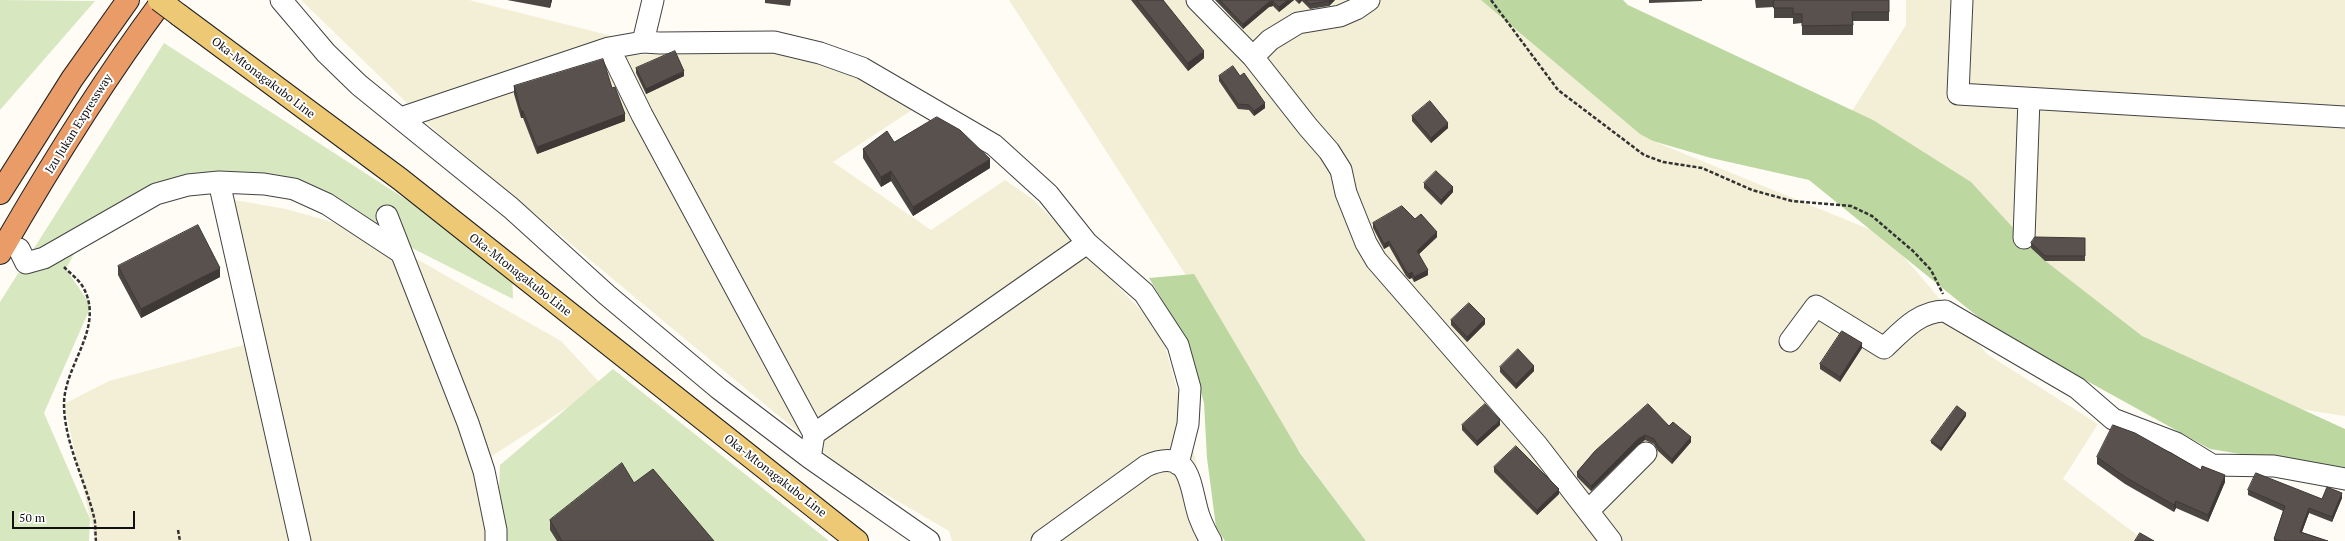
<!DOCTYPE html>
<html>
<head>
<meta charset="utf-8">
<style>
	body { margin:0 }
	#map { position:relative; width:2345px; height:541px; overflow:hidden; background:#fefcf5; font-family:"PT Serif",serif }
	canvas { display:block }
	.scale { position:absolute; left:12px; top:511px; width:123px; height:18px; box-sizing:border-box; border:2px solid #101010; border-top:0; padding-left:5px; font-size:12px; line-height:14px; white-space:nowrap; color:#101010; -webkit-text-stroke:3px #fff; paint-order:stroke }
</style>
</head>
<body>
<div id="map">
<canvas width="2345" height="541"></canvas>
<div class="scale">50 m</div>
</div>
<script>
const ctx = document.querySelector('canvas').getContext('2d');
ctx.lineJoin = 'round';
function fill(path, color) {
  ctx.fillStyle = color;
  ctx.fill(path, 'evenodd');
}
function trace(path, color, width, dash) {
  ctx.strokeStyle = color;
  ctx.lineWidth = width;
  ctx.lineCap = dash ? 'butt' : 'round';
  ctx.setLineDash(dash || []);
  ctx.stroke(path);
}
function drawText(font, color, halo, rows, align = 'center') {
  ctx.font = font + ' "PT Serif",serif';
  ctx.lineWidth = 4;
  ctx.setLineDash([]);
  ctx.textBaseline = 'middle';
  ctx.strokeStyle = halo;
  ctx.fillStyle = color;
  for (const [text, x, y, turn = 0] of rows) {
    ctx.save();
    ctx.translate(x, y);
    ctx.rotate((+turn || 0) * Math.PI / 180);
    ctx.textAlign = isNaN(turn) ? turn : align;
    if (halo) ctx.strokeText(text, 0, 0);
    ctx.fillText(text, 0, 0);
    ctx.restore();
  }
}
const farmland = new Path2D(`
	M301,0H469L616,37L628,55L778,51L839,67L915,108L833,162L931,230L1005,180L1034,200L1161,331L1192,444L1213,541H952L949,531L846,471L685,339L439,134Z
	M1009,0H1185L1212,15L1277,0H1482L1653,141L1886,236L1987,354L2098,424L2063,479L2145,541H1366L1295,445Z
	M1906,0H2345V416L2279,406L2123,327L1852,111L1906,25Z
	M223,198L286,209L371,233L561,341L602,385L492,456L499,541H95L64,404L109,381L255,342Z`);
const green = new Path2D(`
	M0,0L95,1L0,110Z
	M164,43L512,268L513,299L396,240L288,180L188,185L77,248L66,269L91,306L44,413L90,519L89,541H0V302Z
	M613,369L829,541H497L500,465Z`);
const forest = new Path2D(`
	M1481,0H1623L1628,5L1873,120L1971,182L2039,256L2142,336L2345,429V471L2210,449L1993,329L1809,180L1711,158L1653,141L1640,134Z
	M1194,274L1300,453L1366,541H1225L1216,527L1207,458L1204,403L1187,341L1149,278Z`);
const path = new Path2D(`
	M1491,0L1558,90L1644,155L1663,162L1702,168L1752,190L1792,201L1851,206L1872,216L1913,251L1931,270L1943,294
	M64,267C70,273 79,280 83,287C106,328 63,365 64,406C65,444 85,480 94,517C96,524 95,533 96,541
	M178,530L180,541`);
const minor = new Path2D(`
	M281,0L326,53L359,85L511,208L607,295L718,388L810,458L929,541
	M1197,0L1253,57L1308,127L1329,151L1341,170L1346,193L1366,243L1376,260L1537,445L1611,541
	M1962,0L1958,94L2345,117
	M643,42L653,0
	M609,48L642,115L814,434L810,458
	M1253,57L1270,40L1298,23L1340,16L1356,9L1369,0
	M401,118L609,48L643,42L660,43L774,42L820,53L862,68L994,145L1048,194L1087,243L1144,293L1178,345L1190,388L1188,424L1178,464
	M219,182L300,541
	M387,216L468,423L484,471L496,530V541
	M2024,238L2029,99
	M19,249L26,263L44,258L156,194L188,185L219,182L264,184L294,189L327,204L400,252
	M1790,341L1816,306L1884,348C1902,331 1919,311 1945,311L2077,388L2113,419L2176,443L2212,465L2274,466L2345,479
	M814,434L1087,243
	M1589,510L1646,453
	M1042,541L1146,466C1192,446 1189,485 1199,516C1202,524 1206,533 1211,541`);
const major = new Path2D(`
	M179,15L400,179L857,541`);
const highway = new Path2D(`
	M0,193L72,79L128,0
	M0,253C50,166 103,80 163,0`);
const majorBridge = new Path2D(`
	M159,0L179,15`);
const wall = new Path2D(`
	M507,0H552L550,8Z
	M765,0H791L790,6L765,3Z
	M1131,0H1163L1204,58L1188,71Z
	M1215,0H1294L1279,12L1273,6L1269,7L1243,29Z
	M1295,0H1335L1329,6L1310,9L1302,1L1299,4Z
	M1649,0H1702V1L1649,3Z
	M1755,0H1889V21H1853V35H1802V23L1793,24V18H1774V7L1756,8Z
	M636,68L684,76L646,94L636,73Z
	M1219,76H1240L1265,108L1254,116L1249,110L1238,109L1219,81Z
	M514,86L612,88L625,121L537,154L523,118H521L514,94Z
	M1412,116L1448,128L1431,143L1412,121Z
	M894,142L990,168L913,216L891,181L881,187L863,158V149Z
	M1424,183L1453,192L1441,205L1424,188Z
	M1415,219L1437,237L1419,254L1428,275L1414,282L1412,278L1409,279L1406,276L1389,246L1384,249L1373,228V223Z
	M2085,238V261H2045L2031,248V243Z
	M118,266L220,277L141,318L118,275Z
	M1451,320L1485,324L1467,342L1451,325Z
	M1862,348L1840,382L1820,369V364Z
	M1500,367L1534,371L1516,389L1500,372Z
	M1966,416L1941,451L1931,443V441Z
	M1462,425H1500L1477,446L1462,430Z
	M1669,426L1691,442L1672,464L1658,451L1654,444L1645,440L1638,445L1591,491L1577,477V472L1595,451Z
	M2097,457L2201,470L2225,482L2208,522L2176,508L2174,512L2125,484L2097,464Z
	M1494,467L1559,494L1537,515L1494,472Z
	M634,483L714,541H557L550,530V520Z
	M2248,490L2322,499L2342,498L2332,522L2309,513L2302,532L2328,541H2274V539L2283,511L2248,495Z`);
const shadedWall = new Path2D(`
	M550,0H552L550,8Z
	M1288,0H1294L1279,12V7Z
	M1299,0H1302L1299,4Z
	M1330,0H1335L1329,6V1Z
	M1273,1V6L1269,7L1243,29V24L1269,2Z
	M1204,51V58L1188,71V63Z
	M684,71V76L646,94V89Z
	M1265,103V108L1254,116V111Z
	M521,111H523V118H521Z
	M625,114V121L537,154V147Z
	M1448,123V128L1431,143V138Z
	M990,159V168L913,216V207Z
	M891,171V181L881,187V177Z
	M1453,187V192L1441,205V200Z
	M1437,232V237L1417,256V251Z
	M1389,241V246L1384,249V244Z
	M220,268V277L141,318V309Z
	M1428,270V275L1414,282V277Z
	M1412,272V278L1409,279V274Z
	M1485,319V324L1467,342V337Z
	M1862,343V348L1840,382V377Z
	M1534,366V371L1516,389V384Z
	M1966,413V416L1941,451V448Z
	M1500,420V425L1477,446V441Z
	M1645,435V440L1638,445L1591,491V486L1638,439Z
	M1691,437V442L1672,464V459Z
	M2225,475V482L2208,522V515Z
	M1559,489V494L1537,515V510Z
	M2342,493V498L2332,522V517Z
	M2176,501V508L2174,512V505Z
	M2309,508V513L2300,537V532Z`);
const building = new Path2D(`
	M1137,0H1163L1204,51L1188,63Z
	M1220,0H1288L1279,7L1273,1L1269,2L1243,24Z
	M1306,0H1330L1329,1L1310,4Z
	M1774,0H1889V12H1852L1853,25L1802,26V14H1793V8H1774Z
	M675,51L684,71L646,89L636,68Z
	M603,59L612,88L615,87L625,114L537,147L523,111H521L514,86Z
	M1233,66L1240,76L1244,73L1265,103L1254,111L1249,105L1238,104L1219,76Z
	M1430,101L1448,123L1431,138L1412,116Z
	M937,117L960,130L990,159L913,207L891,171L881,177L863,149L887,131L894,142Z
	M1436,171L1453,187L1441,200L1424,183Z
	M1402,206L1415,219L1421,214L1437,232L1417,251L1428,270L1414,277L1412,272L1409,274L1406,271L1389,241L1384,244L1373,223Z
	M198,225L220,268L141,309L118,266Z
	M2035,237L2085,238V256H2045L2031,243Z
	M1469,303L1485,319L1467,337L1451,320Z
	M1842,331L1862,343L1840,377L1820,364Z
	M1518,349L1534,366L1516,384L1500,367Z
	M1485,404L1500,420L1477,441L1462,425Z
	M1648,404L1669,426L1673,422L1691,437L1672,459L1658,446L1654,439L1645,435L1638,439L1591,486L1577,472L1595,451Z
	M1957,406L1966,413L1941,448L1931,441Z
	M2113,425L2135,433L2201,470L2202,466L2225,475L2208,515L2176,501L2174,505L2125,477L2097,457Z
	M1516,446L1559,489L1537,510L1494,467Z
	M622,463L634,483L653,469L714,541H562L550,520Z
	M2256,473L2322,499L2327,487L2342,493L2332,517L2309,508L2300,532L2328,541H2281L2274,539L2285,506L2248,490Z
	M2140,533L2154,541H2135Z`);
const streetNames = [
	["Oka-Mtonagakubo Line",263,78,37],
	["Izu Jukan Expressway",79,124,-58],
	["Oka-Mtonagakubo Line",520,275,38],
	["Oka-Mtonagakubo Line",775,476,38]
];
fill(farmland, '#f3efd6');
fill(green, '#d7e7c0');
fill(forest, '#bcd7a0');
trace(minor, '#434343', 23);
trace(major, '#212121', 24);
trace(highway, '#212121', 24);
trace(path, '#323232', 2.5, [4, 2]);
trace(minor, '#fff', 21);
trace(major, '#eec975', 22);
trace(highway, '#e99b68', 22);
trace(majorBridge, '#212121', 24, []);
trace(majorBridge, '#eec975', 22);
fill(wall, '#4c4643');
fill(shadedWall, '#3e3937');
fill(building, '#58514e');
trace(building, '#3e3937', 1);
drawText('12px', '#101010', '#fff', streetNames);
</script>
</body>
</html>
